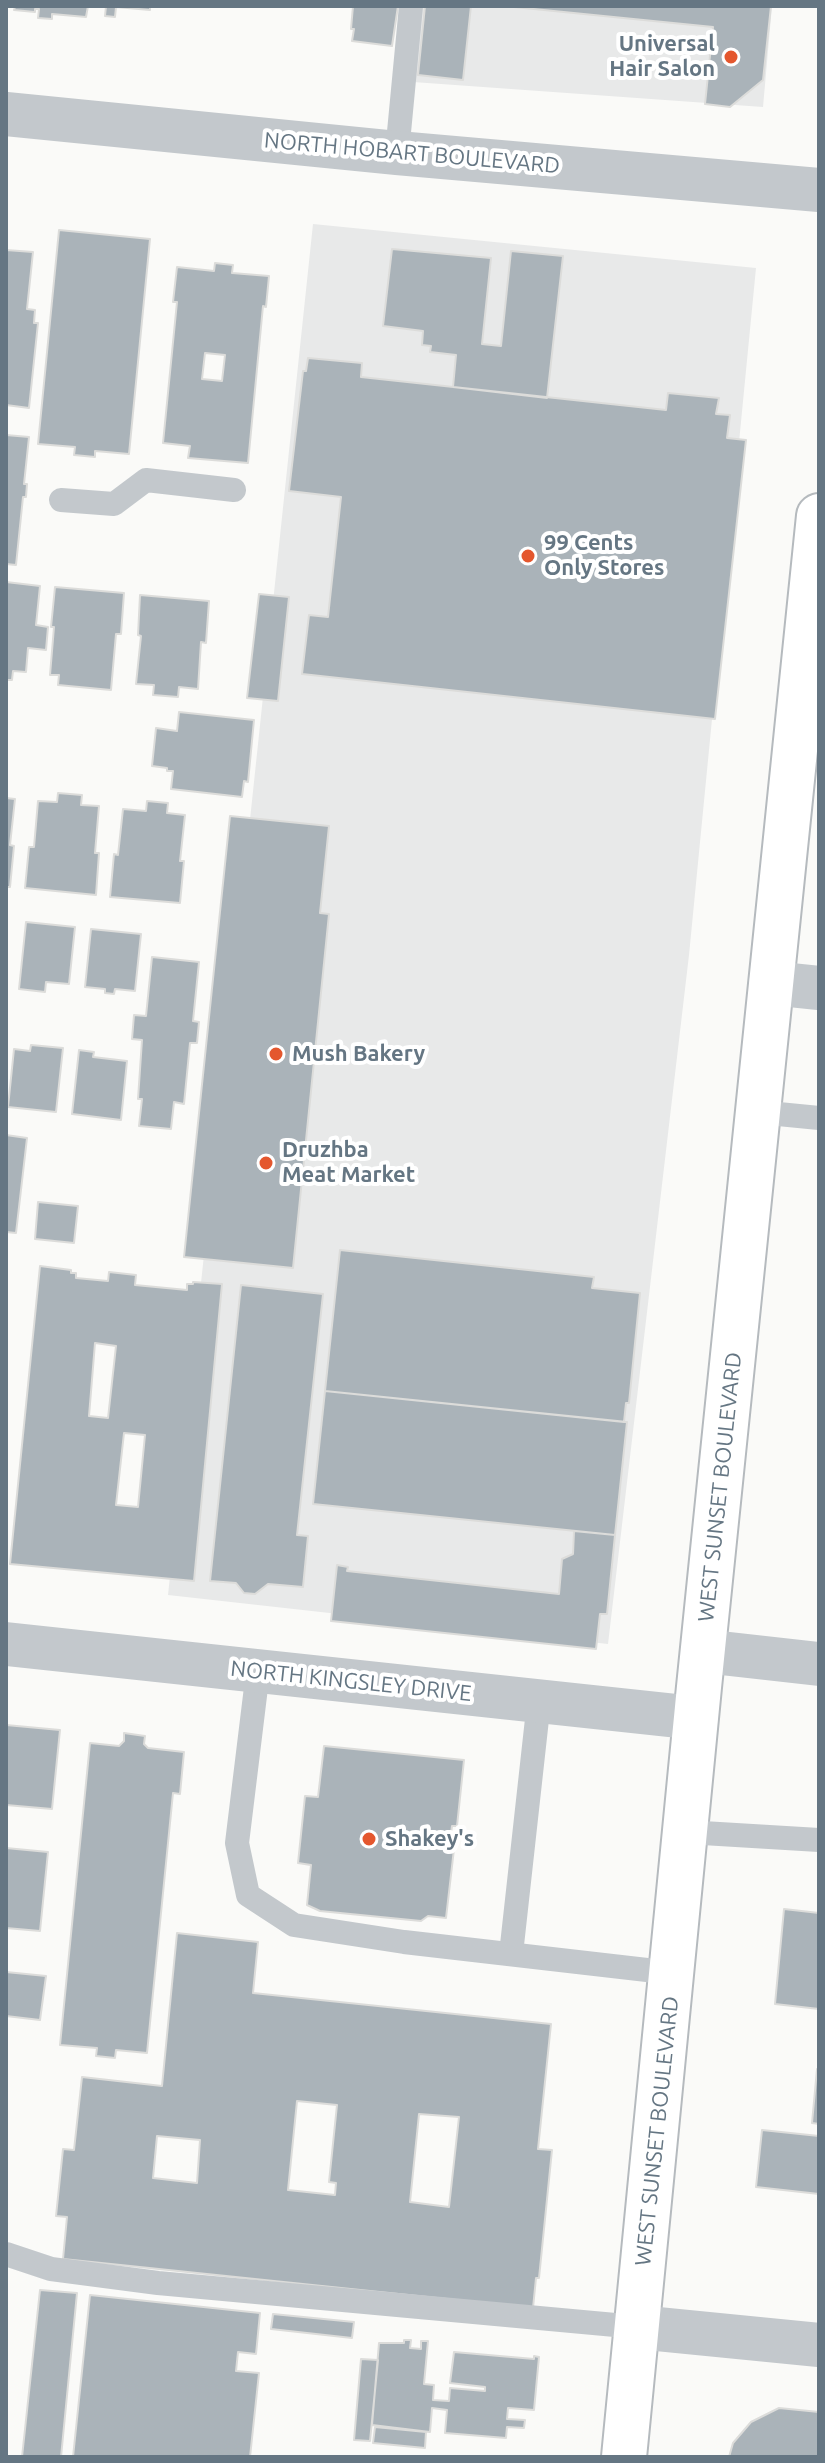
<!DOCTYPE html>
<html>
<head>
<meta charset="utf-8">
<style>
	body { margin:0 }
	#map { position:relative; width:825px; height:2463px; overflow:hidden; background:#fafaf8; font-family:Ubuntu,sans-serif }
	canvas { display:block }
	.frame { position:absolute; inset:0; border:8px solid #657683; pointer-events:none }
</style>
</head>
<body>
<div id="map">
<canvas width="825" height="2463"></canvas>
<div class="frame"></div>
</div>
<script>
const ctx = document.querySelector('canvas').getContext('2d');
ctx.lineJoin = 'round';
function fill(path, color) {
  ctx.fillStyle = color;
  ctx.fill(path, 'evenodd');
}
function trace(path, color, width, dash) {
  ctx.strokeStyle = color;
  ctx.lineWidth = width;
  ctx.lineCap = dash ? 'butt' : 'round';
  ctx.setLineDash(dash || []);
  ctx.stroke(path);
}
function drawText(font, color, halo, rows, align = 'center') {
  ctx.font = font + ' Ubuntu,sans-serif';
  ctx.lineWidth = 8;
  ctx.setLineDash([]);
  ctx.textBaseline = 'middle';
  ctx.strokeStyle = halo;
  ctx.fillStyle = color;
  for (const [text, x, y, turn = 0] of rows) {
    ctx.save();
    ctx.translate(x, y);
    ctx.rotate((+turn || 0) * Math.PI / 180);
    ctx.textAlign = isNaN(turn) ? turn : align;
    if (halo) ctx.strokeText(text, 0, 0);
    ctx.fillText(text, 0, 0);
    ctx.restore();
  }
}
const built = new Path2D(`
	M420,6H772L763,107L413,82Z
	M313,224L756,268L689,955L608,1644L168,1595Z`);
const building = new Path2D(`
	M8,6H88L86,17L52,14V19L38,18L39,9H35V12L14,10L15,7Z
	M106,6H150V10L116,7L115,17L105,16Z
	M353,6H398L392,46L352,41L354,29H351Z
	M425,6H471L463,80L418,75Z
	M504,6H771L763,80L730,107L705,104L713,27Z
	M59,230L150,239L129,454L95,451V457L74,455L75,447L38,444Z
	M392,249L491,258L482,344L501,346L511,251L563,256L547,398L453,387L456,355L430,352L431,346L422,345L423,331L383,326Z
	M6,250L33,252L27,309L35,310L34,323H38L29,408L6,405Z
	M215,263L233,265L232,273L269,276L266,307L263,306L248,463L188,458L190,446L163,443L177,302H173L177,267L214,271ZM205,353L225,355L222,381L202,379Z
	M308,358L362,363L361,377L666,410L668,393L719,398L716,414L730,415L727,438L746,440L715,719L302,674L309,615L328,617L341,497L289,491L303,371H306Z
	M6,435L29,437L24,484H27L26,497H23L16,565L6,564Z
	M6,582L40,586L36,625L48,627L46,650L28,648L26,672L13,671L12,680H6Z
	M55,587L124,593L121,634H116L111,690L58,685L59,675H50L54,627H51Z
	M259,594L289,597L278,701L247,698Z
	M140,595L209,601L206,643L201,642L198,689L179,687L178,697L153,695L154,685L136,684L141,636L138,635Z
	M179,712L254,720L248,782L244,781L242,797L171,789L173,771H167V768L152,766L156,728L177,731Z
	M58,793L82,795L81,805L99,806L95,853H99L96,895L25,888L29,847H34L38,801L57,802Z
	M6,798L15,799L10,845L14,846L10,887H6Z
	M147,801L168,803L167,813L185,815L180,861H184L180,903L110,897L114,854L118,855L123,809L146,811Z
	M230,816L329,826L320,913L329,914L293,1268L184,1257Z
	M26,922L75,927L69,984L46,982L45,992L19,989Z
	M91,929L141,934L135,991L115,989L114,994L105,993V989L85,987Z
	M152,957L199,962L193,1021L199,1022L197,1043H190L184,1104L174,1102L171,1129L139,1126L142,1099H138L142,1040L132,1039L134,1015L146,1016Z
	M31,1045L63,1048L56,1112L8,1107L14,1049L30,1051Z
	M79,1050L94,1052L93,1057L127,1061L121,1120L72,1114Z
	M6,1135L27,1138L16,1233L6,1232Z
	M38,1202L78,1206L74,1243L35,1239Z
	M340,1250L594,1277L592,1288L640,1293L629,1403H626L624,1422L325,1391Z
	M40,1266L71,1270V1273H76V1278L108,1281L109,1272L136,1275L135,1285L187,1290V1284H193V1282L222,1284L194,1581L10,1564ZM95,1343L116,1346L108,1418L89,1416ZM124,1433L145,1435L138,1507L116,1505Z
	M241,1285L323,1294L297,1535L308,1536L303,1587L268,1584L255,1594L244,1593L236,1583L210,1581Z
	M325,1391L627,1422L615,1535L313,1504Z
	M574,1531L615,1535L607,1614H600L596,1649L331,1621L337,1565L348,1567L347,1571L559,1594L562,1559L573,1554Z
	M6,1725L60,1730L52,1809L6,1805Z
	M124,1733L145,1736L144,1744L148,1748L184,1752L180,1794L173,1793L147,2053L116,2050L115,2058L96,2056L97,2048L60,2045L90,1743L119,1746L124,1741Z
	M324,1746L464,1760L457,1826H452L449,1848L454,1849L446,1918L428,1916L421,1921L320,1911L307,1905L311,1865L298,1863L305,1796L318,1797Z
	M6,1848L48,1852L40,1931L6,1928Z
	M784,1909L819,1913V2009L775,2004Z
	M177,1933L258,1942L253,1993L551,2024L538,2149L552,2150L539,2278H536L533,2308L63,2259L67,2217L56,2216L63,2149L74,2150L82,2077L162,2086ZM297,2101L337,2105L329,2182L336,2183L335,2195L288,2190ZM419,2114L459,2117L449,2207L410,2202ZM157,2136L200,2140L197,2183L153,2178Z
	M6,1972L46,1976L40,2020L6,2016Z
	M817,2069H819V2124L812,2123Z
	M762,2130L819,2136V2194L756,2187Z
	M40,2290L77,2293L61,2457H22Z
	M90,2295L260,2313L256,2354L238,2352L236,2371L259,2373L250,2457H73Z
	M273,2314L354,2322L352,2338L271,2329Z
	M404,2340H411L410,2348L421,2349V2341H428L424,2384L434,2385L433,2400L449,2401L450,2388L485,2391V2387L450,2383L454,2352L534,2359V2356L539,2357L534,2410L508,2408L507,2419L525,2420L524,2428L507,2427L506,2438L445,2433L447,2410L432,2408L430,2432L372,2425L379,2343H404Z
	M361,2359L378,2360L370,2441L354,2440Z
	M779,2408L819,2412V2457H729L733,2443L751,2422Z
	M375,2427L426,2432L425,2448L373,2443Z`);
const lane = new Path2D(`
	M397,153L411,6
	M61,500L114,504L146,480L234,490
	M758,1112L819,1118
	M258,1671L237,1843L248,1895L294,1925L404,1942L673,1973
	M686,1832L819,1840
	M511,1954L539,1701
	M6,2254L51,2269L158,2283L637,2327`);
const street = new Path2D(`
	M6,114L397,153L819,190
	M771,983L819,988
	M6,1644L696,1718
	M703,1651L819,1664
	M637,2327L819,2345`);
const primary = new Path2D(`
	M624,2457L699,1687L819,516`);
const markers = [
	[731,57,8,"#e4572e"],
	[528,556,8,"#e4572e"],
	[276,1054,8,"#e4572e"],
	[266,1163,8,"#e4572e"],
	[369,1839,8,"#e4572e"]
];
const poiNames = [
	["Universal",715,44,"right"],
	["Hair Salon",715,69,"right"],
	["99 Cents",544,543],
	["Only Stores",544,568],
	["Mush Bakery",292,1054],
	["Druzhba",282,1150],
	["Meat Market",282,1175],
	["Shakey's",385,1839]
];
const streetNames = [
	["NORTH HOBART BOULEVARD",412,153,5],
	["WEST SUNSET BOULEVARD",720,1487,-84],
	["NORTH KINGSLEY DRIVE",351,1681,6],
	["WEST SUNSET BOULEVARD",657,2131,-84]
];
fill(built, '#e8e9e9');
fill(building, '#aab3b9');
trace(building, '#dcdcda', 2);
trace(primary, '#b5babe', 48);
trace(lane, '#c3c8cc', 24);
trace(street, '#c3c8cc', 44);
trace(primary, '#fff', 44);
for (const [x, y, r, color] of markers) {
  const dot = new Path2D();
  dot.arc(x, y, r, 0, 2 * Math.PI);
  ctx.fillStyle = color;
  ctx.fill(dot);
  trace(dot, '#fff', 3);
}
drawText('bold 22px', '#657683', '#fff', poiNames, 'left');
drawText('22px', '#657683', '#fff', streetNames);
</script>
</body>
</html>
